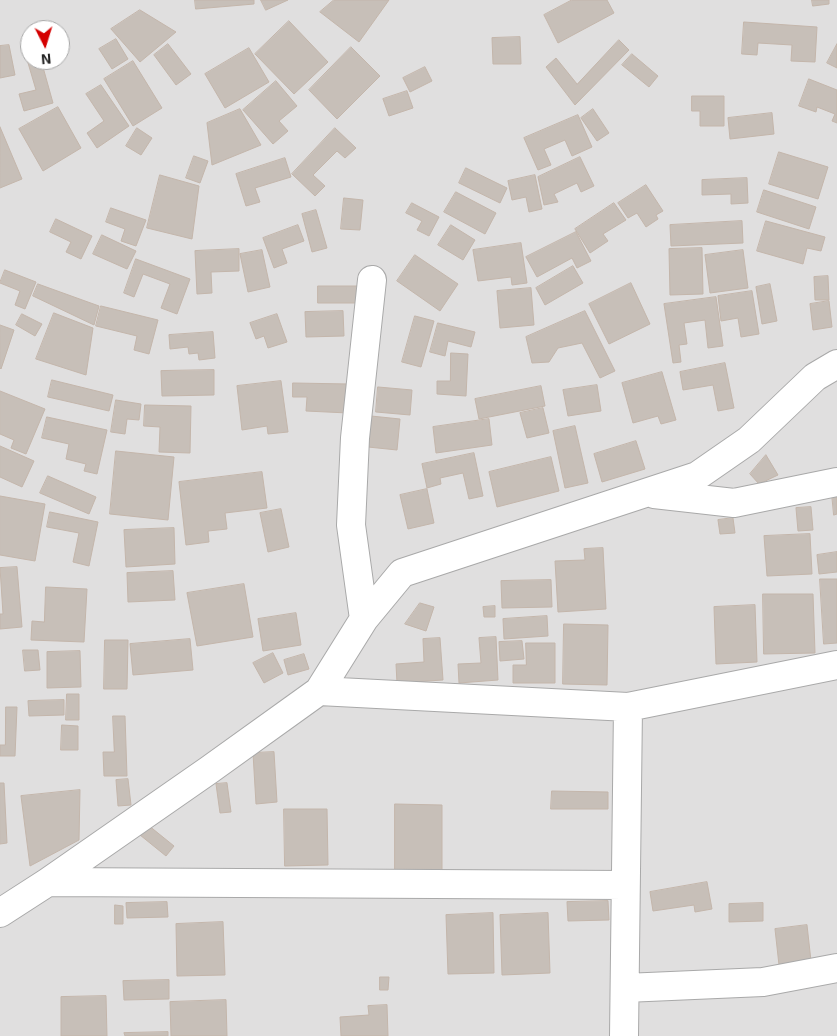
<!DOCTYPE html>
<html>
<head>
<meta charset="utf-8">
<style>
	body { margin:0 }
	#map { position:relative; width:837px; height:1036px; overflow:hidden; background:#f2efe9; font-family:"Exo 2",sans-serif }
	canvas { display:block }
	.north { position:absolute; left:20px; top:20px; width:50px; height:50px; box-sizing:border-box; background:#fff; border:1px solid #a7a7a7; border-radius:50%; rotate:175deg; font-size:14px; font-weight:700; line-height:20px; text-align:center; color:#222 }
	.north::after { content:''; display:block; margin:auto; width:18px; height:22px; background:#d40000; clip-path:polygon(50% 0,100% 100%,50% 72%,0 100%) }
</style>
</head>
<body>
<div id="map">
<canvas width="837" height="1036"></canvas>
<div class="north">N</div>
</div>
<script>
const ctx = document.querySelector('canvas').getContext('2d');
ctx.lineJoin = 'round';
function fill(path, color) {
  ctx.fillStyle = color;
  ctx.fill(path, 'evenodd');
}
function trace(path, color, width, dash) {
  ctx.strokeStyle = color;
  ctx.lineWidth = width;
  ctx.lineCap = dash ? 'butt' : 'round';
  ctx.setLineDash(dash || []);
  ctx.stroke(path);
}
const residential = new Path2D(`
	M0,0H837V1036H0ZM30,30H60V60H30Z`);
const building = new Path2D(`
	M195,0H254V4L196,9Z
	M261,0H288L266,10Z
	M334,0H389L359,42L320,12Z
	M572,0H607L614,13L558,43L544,15Z
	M812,0H829V4L813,6Z
	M140,10L176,32L140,62L111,29Z
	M289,21L328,62L294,94L255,54Z
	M744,22L817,27L815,62L791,61L792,45L758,43L757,55L742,54Z
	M520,37L521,64H493L492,38Z
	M116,39L128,59L112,69L99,49Z
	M619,40L629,50L575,105L546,67L556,58L577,84Z
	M168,44L191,74L176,85L154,55Z
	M837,44V68L827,63Z
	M9,45L15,75L0,78V46Z
	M351,47L380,76L337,119L309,90Z
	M249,48L269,82L225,108L205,74Z
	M632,54L658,76L649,87L622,65Z
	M30,55V60H41L53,103L24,111L19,94L36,90L26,56Z
	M133,61L162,108L133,126L104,79Z
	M425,67L432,81L410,92L403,78Z
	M809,79L837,90V123L832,121L835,114L817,107L816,112L799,106Z
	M276,81L297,106L279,121L288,131L273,144L243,110Z
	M101,85L129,126L97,148L87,133L104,121L86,94Z
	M407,91L413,108L389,116L383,99Z
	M692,96H724V126H700V111H692Z
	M58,107L81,148L43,171L19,129Z
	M240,109L261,145L212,165L207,123Z
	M593,109L609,133L597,141L581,118Z
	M772,113L774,134L730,139L728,118Z
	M578,115L592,147L572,156L565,140L544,149L551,165L538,170L524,138Z
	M0,127L22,179L0,188Z
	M137,128L152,138L141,155L126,146Z
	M335,128L356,148L345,158L337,151L313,175L325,186L315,196L292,174Z
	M779,152L828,167L818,199L769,184Z
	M194,156L208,161L200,183L186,178Z
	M580,157L594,186L581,192L577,183L554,194L558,202L544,205L538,177Z
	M285,158L291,177L255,188L260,202L246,206L236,174Z
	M466,168L507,188L500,203L459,183Z
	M160,175L199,186L192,239L147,228Z
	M535,175L542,209L529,212L526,197L512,200L508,181Z
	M747,178L748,203L731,204V194L702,195V180Z
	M646,185L663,211L656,215L658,219L646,227L637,213L628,218L618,203Z
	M764,190L816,207L809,229L757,212Z
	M456,192L496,213L485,234L444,212Z
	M344,198L363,200L360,230L341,229Z
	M412,203L439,217L429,236L417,230L422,221L406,213Z
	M614,203L626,220L603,234L608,241L590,253L575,229Z
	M111,208L146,220L136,246L121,241L125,229L106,222Z
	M316,210L327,248L312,252L302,214Z
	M56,219L92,236L81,259L66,252L71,242L50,232Z
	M742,221L743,243L671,246L670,225Z
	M766,221L825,237L821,251L807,248L803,264L757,251Z
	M298,225L304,241L282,249L287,263L274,268L263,238Z
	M451,225L475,240L463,260L438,245Z
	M576,232L591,261L577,268L572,258L537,277L526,257Z
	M102,235L136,251L127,269L93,254Z
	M521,243L527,283L512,285L511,277L478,281L473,250Z
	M702,248L703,294L670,295L669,249Z
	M239,249V271L211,272L212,293L197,294L195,251Z
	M262,250L270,287L248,292L240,254Z
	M743,250L748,288L710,293L705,255Z
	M415,255L458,284L440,311L397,281Z
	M136,259L190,279L177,314L161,308L170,284L143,274L134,297L124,293Z
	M573,266L583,283L545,305L536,288Z
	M5,270L36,282L25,309L15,305L20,291L0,283Z
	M828,276L829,300H815L814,277Z
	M631,283L650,324L609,344L589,304Z
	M38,284L99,306L94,325L33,296Z
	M770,284L777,321L762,324L756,287Z
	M318,286H359V303H318Z
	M531,288L534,325L500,328L497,291Z
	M752,291L759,334L741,337L738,318L721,321L718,296Z
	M716,297L723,346L708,348L705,320L684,323L687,344L679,345L681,362L673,363L664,304Z
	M829,301L832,327L813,330L810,304Z
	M101,306L158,320L149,354L134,350L137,336L96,326Z
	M343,311L344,336L306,337L305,312Z
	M585,311L615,371L600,378L582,343L558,348L549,362L532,363L526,337Z
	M54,313L93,328L86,375L36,359Z
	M22,314L42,324L35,336L16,325Z
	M277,314L287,342L268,348L264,336L256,339L250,323Z
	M415,316L434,321L421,367L402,362Z
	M438,323L475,332L471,347L448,341L445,356L430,352Z
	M0,325L14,330L1,369L0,368Z
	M213,332L215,358L199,360L198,353L189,354L188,347L170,349L169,335Z
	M451,353L468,354L466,396L437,394V381H450Z
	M725,363L734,408L718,411L713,385L683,390L680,372Z
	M214,370V395L162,396L161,371Z
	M662,372L676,420L661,424L658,416L633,423L622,383Z
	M52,380L113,395L109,411L48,397Z
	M281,381L288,432L268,434L267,426L242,430L237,386Z
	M293,383L349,384L348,413L306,411L307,397H293Z
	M597,385L601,411L568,416L563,390Z
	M541,386L545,406L479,419L475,399Z
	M378,387L412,390L410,415L376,412Z
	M0,391L45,409L26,454L11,448L14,440L0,434Z
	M116,400L141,404L139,420L127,419L125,434L111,432Z
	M145,405L191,406L190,453L159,452L160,427L144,426Z
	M543,408L549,433L527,438L520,413Z
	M371,416L400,419L397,450L368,447Z
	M47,417L107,430L97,474L84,471L86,464L66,459L69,444L42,438Z
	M489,419L492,445L436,453L433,427Z
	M575,426L588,483L565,488L553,431Z
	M636,441L645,469L602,482L594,454Z
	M0,446L34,461L22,487L0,477Z
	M116,451L174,457L168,520L110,514Z
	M474,453L483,496L469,499L463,473L440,478L441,484L427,488L422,464Z
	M766,455L778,475L759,484L750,474Z
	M551,457L559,491L497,507L489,472Z
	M262,472L267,508L225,513L227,529L208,531L209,542L186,545L179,482Z
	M48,476L96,497L89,514L40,493Z
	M427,489L434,523L408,529L400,495Z
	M832,494H837V514L834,515Z
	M0,496L45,504L35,561L0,555Z
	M811,507L813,530L798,531L796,508Z
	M281,509L289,547L268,552L260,513Z
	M50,512L98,522L89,566L73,562L79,533L47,527Z
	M733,518L735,533L720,534L718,520Z
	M174,528L175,564L126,567L124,530Z
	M810,534L812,574L767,576L764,536Z
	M603,548L606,609L558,612L555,561L585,560L584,549Z
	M837,552V572L819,574L817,555Z
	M17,567L22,627L0,629V614H3L0,568Z
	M173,571L175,600L128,602L127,573Z
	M820,579H837V643L824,644Z
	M551,580L552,607L502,608L501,581Z
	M244,584L253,637L197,646L187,593Z
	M46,587L87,589L84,642L31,640L32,621L44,622Z
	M763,594H813L815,653L764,654Z
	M420,603L434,607L426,631L405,624Z
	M755,605L757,662L716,664L714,607Z
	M495,606V617H484L483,607Z
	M296,613L301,645L263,651L258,619Z
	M547,616L548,636L504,639L503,619Z
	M564,624L608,625L607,685L563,684Z
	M496,637L498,680L459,683L458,664L481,663L479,638Z
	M440,638L443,680L397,683L396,664L424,662L423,639Z
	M190,639L193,670L133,675L130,644Z
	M105,640H128L127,689H104Z
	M522,641L524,659L500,661L499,642Z
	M526,643H555V683H513V665H526Z
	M23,650H38L40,670L25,671Z
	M80,651L81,687L47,688V652Z
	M273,653L283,673L264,683L253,663Z
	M304,654L309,669L288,675L284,660Z
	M67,694H79V720H66Z
	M64,700V715L29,716L28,701Z
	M6,707H17L15,756H0V745H5Z
	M113,716H125L127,776H104L103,752H114Z
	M62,725L78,726V750H61Z
	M274,752L277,802L256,804L253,753Z
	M128,779L131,805L118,806L116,780Z
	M0,783H4L7,843L0,844Z
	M227,783L231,812L220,813L216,784Z
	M80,790L79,840L30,866L21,796Z
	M552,791L608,792V809H551Z
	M395,804L442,805V871H395Z
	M284,809H327L328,865L285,866Z
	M148,825L174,846L166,856L140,835Z
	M707,882L712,909L695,912L694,905L653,911L650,892Z
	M608,901L609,920L568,921L567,902Z
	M167,902L168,917L127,918L126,903Z
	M763,903V921L729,922V904Z
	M115,905L123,906V924H115Z
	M493,913L494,973L448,974L446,915Z
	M548,913L550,973L502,975L500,915Z
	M223,922L225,975L177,976L176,924Z
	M807,925L811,961L779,965L775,929Z
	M380,977H389L388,990H380Z
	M169,980V999L124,1000L123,981Z
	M106,996L107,1036H61V997Z
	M226,1000L227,1036H171L170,1002Z
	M387,1005L388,1036H341L340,1017L369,1015L368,1006Z
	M168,1032V1036H125L124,1033Z`);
const minor = new Path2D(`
	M654,494L734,503L837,482
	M364,619L351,525L355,438L372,280
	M319,691L628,707L837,665
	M48,882L625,885
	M0,913L48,882L209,770L319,691L364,619L402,573L697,476L749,440L815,377L837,364
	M625,988L763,982L837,968
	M624,1036L628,707`);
fill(residential, '#e0dfdf');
fill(building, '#c7bfb8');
trace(building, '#c4b6ab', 1);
trace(minor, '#a9a9a9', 30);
trace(minor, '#fff', 28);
</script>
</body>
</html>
